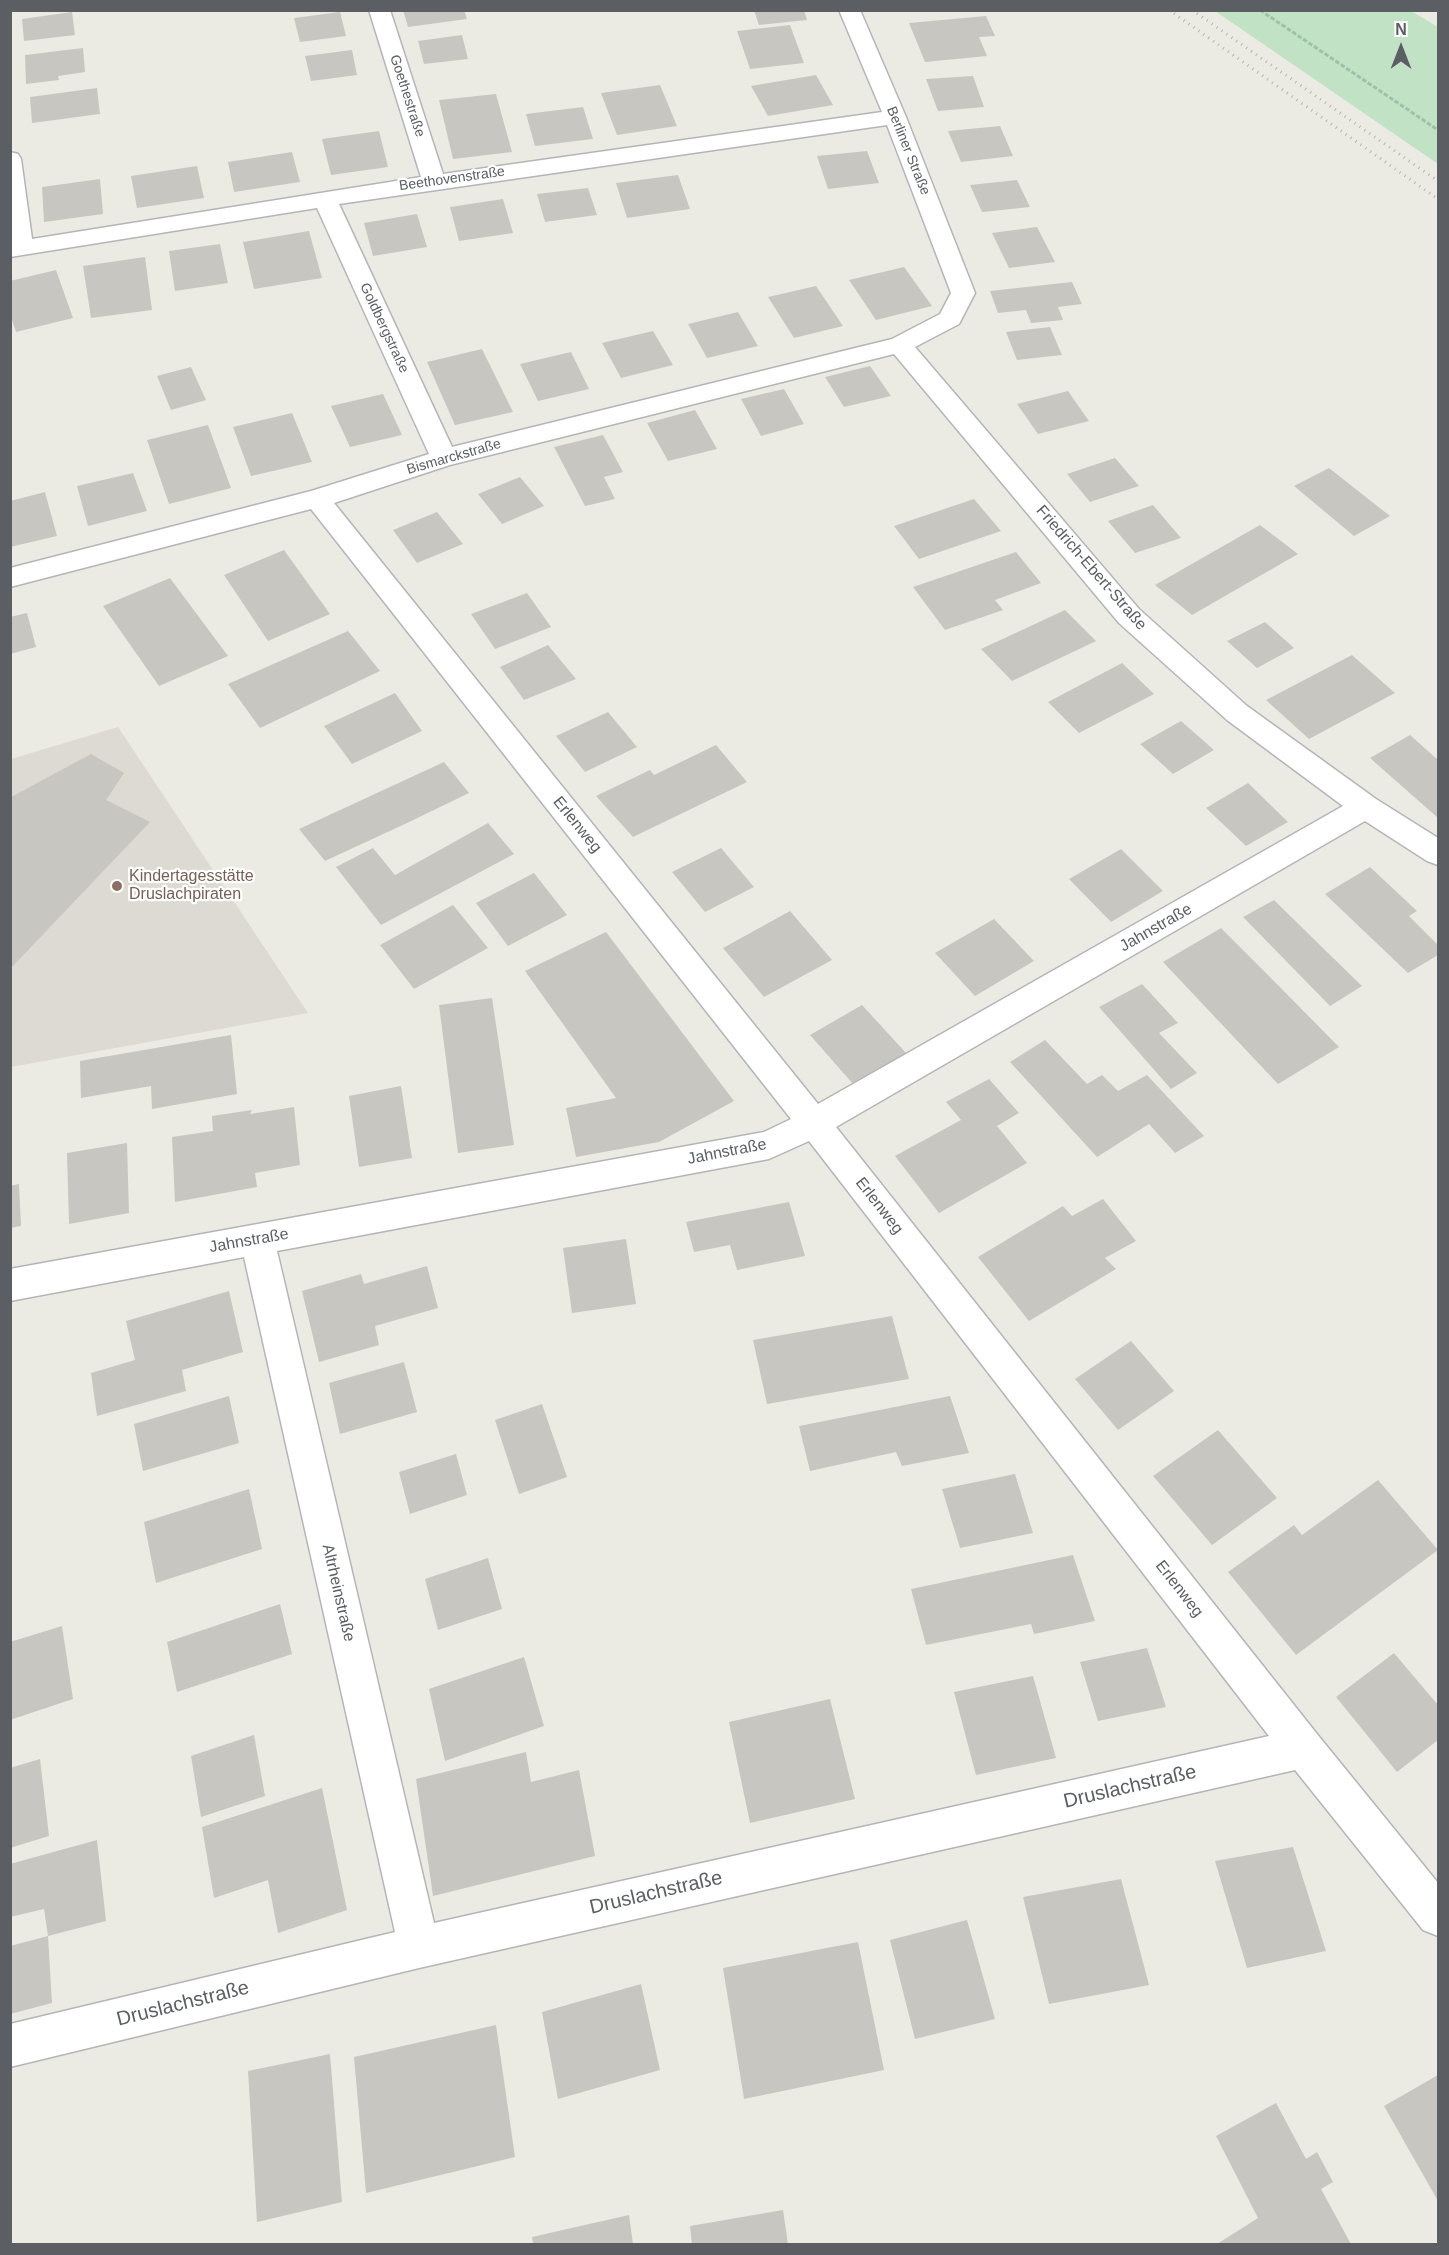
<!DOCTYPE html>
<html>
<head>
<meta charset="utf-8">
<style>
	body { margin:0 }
	#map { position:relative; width:1449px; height:2255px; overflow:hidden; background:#ecebe3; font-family:Helvetica,sans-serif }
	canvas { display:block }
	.frame { position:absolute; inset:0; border:12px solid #5b5e62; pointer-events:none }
	.north { position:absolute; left:1371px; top:18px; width:60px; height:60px; -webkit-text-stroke:4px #fff; paint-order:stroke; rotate:0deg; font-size:16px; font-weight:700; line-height:24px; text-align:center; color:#5b5e62 }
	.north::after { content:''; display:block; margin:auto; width:21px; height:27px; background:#5b5e62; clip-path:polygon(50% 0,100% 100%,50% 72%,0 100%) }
</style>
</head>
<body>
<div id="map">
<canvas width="1449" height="2255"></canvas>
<div class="frame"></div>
<div class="north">N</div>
</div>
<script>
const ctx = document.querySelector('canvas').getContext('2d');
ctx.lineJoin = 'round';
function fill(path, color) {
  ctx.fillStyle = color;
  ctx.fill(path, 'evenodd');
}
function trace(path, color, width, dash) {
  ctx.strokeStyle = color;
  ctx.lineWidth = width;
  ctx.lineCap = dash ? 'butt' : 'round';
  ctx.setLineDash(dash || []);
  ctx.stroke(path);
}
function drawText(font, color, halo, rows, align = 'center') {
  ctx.font = font + ' Helvetica,sans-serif';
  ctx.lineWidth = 4.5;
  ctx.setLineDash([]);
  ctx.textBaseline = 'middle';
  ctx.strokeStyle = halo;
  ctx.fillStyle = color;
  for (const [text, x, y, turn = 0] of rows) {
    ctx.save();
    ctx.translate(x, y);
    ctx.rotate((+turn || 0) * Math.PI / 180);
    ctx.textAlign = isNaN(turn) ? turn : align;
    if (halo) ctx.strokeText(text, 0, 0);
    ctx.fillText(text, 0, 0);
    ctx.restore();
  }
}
const education = new Path2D(`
	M118,727L308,1013L11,1067V759Z`);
const green = new Path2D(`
	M1215,11H1411L1438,27V164Z`);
const building = new Path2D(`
	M403,10H464L467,19L408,27Z
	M754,10H804L807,20L759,25Z
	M72,12L75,35L24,41L22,19Z
	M340,12L346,36L300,42L294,18Z
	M986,16L995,36L979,37L987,56L925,62L909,23Z
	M790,25L804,63L750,69L737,31Z
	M462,35L468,59L424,64L418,41Z
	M83,48L85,72L58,76L59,80L26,84L25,55Z
	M352,50L357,75L311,81L305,56Z
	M816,75L833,105L768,116L751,86Z
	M973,76L984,107L938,111L926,79Z
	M660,85L677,126L617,135L601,93Z
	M97,88L100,114L32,123L30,97Z
	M496,94L512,152L453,159L439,100Z
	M583,107L593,139L535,146L526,114Z
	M1000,126L1013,156L961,162L948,131Z
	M379,131L388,167L331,175L322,139Z
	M867,151L879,183L828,189L817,156Z
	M292,152L300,182L234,192L228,162Z
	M197,166L204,198L137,208L131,176Z
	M678,175L690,209L627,218L616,183Z
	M100,179L103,214L44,222L42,187Z
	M1017,180L1030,207L982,212L970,185Z
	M588,188L597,215L545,222L537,194Z
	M503,199L513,233L459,241L450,207Z
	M417,214L427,247L373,256L364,223Z
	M1037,227L1055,262L1009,268L992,233Z
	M309,231L322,278L254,289L243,242Z
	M220,244L228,283L175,291L169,251Z
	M145,257L152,310L91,318L83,266Z
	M904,267L932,306L876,320L849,280Z
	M56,270L73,318L16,332L10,314V281Z
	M1072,282L1082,304L1058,307L1063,320L1031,323L1026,310L998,313L990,291Z
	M816,286L843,326L794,338L768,297Z
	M738,312L758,346L707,358L688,324Z
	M1050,327L1062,355L1017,360L1006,332Z
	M653,331L673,365L621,378L602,343Z
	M482,349L513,412L455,425L427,362Z
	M571,352L589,389L538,401L520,364Z
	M870,366L891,396L844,407L825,377Z
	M191,367L206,400L171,410L157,376Z
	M784,389L804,424L761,436L741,399Z
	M1068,391L1089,421L1038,434L1017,404Z
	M383,394L402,435L350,447L331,406Z
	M695,410L717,449L668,461L647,423Z
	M292,413L312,462L251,476L233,427Z
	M208,425L231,488L169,504L147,440Z
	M603,435L623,472L604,477L615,499L585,506L554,447Z
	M1115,458L1139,486L1090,502L1067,474Z
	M1329,468L1390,516L1354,536L1294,486Z
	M133,473L147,511L88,526L77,486Z
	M520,477L544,506L502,524L478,494Z
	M45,492L57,536L10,547V501Z
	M974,499L1001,531L919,559L894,526Z
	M1153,505L1181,538L1135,553L1108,521Z
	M437,512L463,544L417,563L393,530Z
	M1260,525L1298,554L1192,615L1155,585Z
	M284,550L330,614L268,641L224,575Z
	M1016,552L1041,583L995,600L1003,610L945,630L913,587Z
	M170,578L228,656L159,686L103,606Z
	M527,593L551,627L495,649L471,614Z
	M1065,610L1096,641L1012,681L981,649Z
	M27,613L36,647L10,654V617Z
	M1265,622L1294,648L1257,668L1227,641Z
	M348,631L380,671L260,728L228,684Z
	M548,645L576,679L524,700L500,667Z
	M1352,655L1395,693L1309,739L1266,700Z
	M1122,663L1154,694L1079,733L1048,702Z
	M395,693L422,731L352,764L324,726Z
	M608,712L637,747L585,772L556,736Z
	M1181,721L1214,750L1173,774L1140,744Z
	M1410,735L1438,760V818L1370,758Z
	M716,745L747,782L633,837L596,796L650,770L654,775Z
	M91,754L124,773L106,800L150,822L10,969V795L13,796Z
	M444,762L469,793L407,823L325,861L299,829Z
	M1248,783L1288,822L1246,846L1206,808Z
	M488,823L514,854L381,925L336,867L373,848L395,875Z
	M721,848L754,887L705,912L672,872Z
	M1121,849L1163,891L1111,922L1069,879Z
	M1370,867L1417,911L1409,916L1438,945V955L1408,973L1325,894Z
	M534,873L567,915L508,946L476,903Z
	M1274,900L1327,952L1362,986L1330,1006L1243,917Z
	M453,905L488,948L414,989L380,945Z
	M790,911L832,960L764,997L723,948Z
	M994,919L1034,961L975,996L935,953Z
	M1221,928L1266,973L1339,1047L1278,1084L1163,962Z
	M606,932L734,1101L659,1142L576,1157L566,1108L616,1098L525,971Z
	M1142,984L1178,1023L1159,1033L1197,1073L1171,1089L1099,1007Z
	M492,998L514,1145L458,1153L439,1005Z
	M862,1005L906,1053L853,1084L810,1035Z
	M231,1035L237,1094L152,1109L151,1086L81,1098L80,1061Z
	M1045,1040L1087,1084L1102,1075L1118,1091L1147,1075L1204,1136L1175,1153L1149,1124L1097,1157L1010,1062Z
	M989,1079L1019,1113L997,1126L1027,1163L939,1213L895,1156L961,1120L946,1102Z
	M401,1086L412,1158L359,1167L349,1096Z
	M294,1107L300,1165L255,1173L257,1187L175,1202L172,1137L213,1131L212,1116L252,1110L250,1114Z
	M127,1143L129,1213L69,1224L67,1153Z
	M19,1184L21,1226L10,1228V1186Z
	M1103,1199L1136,1241L1105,1258L1116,1269L1029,1321L978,1257L1063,1206L1072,1216Z
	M789,1202L805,1256L737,1270L730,1245L694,1252L686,1222Z
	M626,1239L636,1304L572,1313L563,1248Z
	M427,1266L438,1308L375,1326L379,1345L319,1362L302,1291L361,1274L364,1284Z
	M229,1291L243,1352L182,1370L186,1391L97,1416L91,1373L135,1360L126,1321Z
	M892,1316L909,1379L767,1404L753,1340Z
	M1131,1341L1174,1391L1118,1430L1075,1379Z
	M404,1362L417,1412L340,1434L329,1383Z
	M229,1396L239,1443L143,1471L134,1424Z
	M950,1396L969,1453L902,1466L896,1452L810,1471L799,1426Z
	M542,1404L567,1477L519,1494L495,1420Z
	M1218,1430L1277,1498L1212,1545L1153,1476Z
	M456,1454L467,1495L410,1514L399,1472Z
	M1015,1474L1033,1533L960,1548L942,1489Z
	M1378,1480L1438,1550L1296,1655L1228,1572L1294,1525L1302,1535Z
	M249,1489L262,1549L156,1583L144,1522Z
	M1073,1555L1095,1621L1034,1634L1031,1624L926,1645L911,1589Z
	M488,1558L502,1609L438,1630L425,1579Z
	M280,1604L292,1654L177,1692L167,1642Z
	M62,1626L73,1699L10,1720V1642Z
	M1147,1648L1166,1707L1098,1721L1080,1662Z
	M1394,1653L1438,1705V1740L1397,1772L1336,1697Z
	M524,1657L544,1726L445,1761L429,1689Z
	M1033,1676L1056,1758L976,1775L954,1692Z
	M830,1699L855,1799L750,1823L729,1722Z
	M254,1735L265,1796L201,1817L191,1756Z
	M526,1752L531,1782L579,1770L595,1856L433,1896L416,1779Z
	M40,1759L49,1836L10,1848V1768Z
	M322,1788L347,1910L278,1933L268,1880L214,1898L202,1827Z
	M97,1840L106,1921L48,1936L52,2003L10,2014V1946L48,1936L44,1909L10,1917V1864Z
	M1293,1847L1326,1951L1247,1968L1215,1861Z
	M1121,1879L1149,1985L1049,2004L1023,1897Z
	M967,1920L995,2019L915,2039L890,1940Z
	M858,1942L884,2070L744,2099L723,1968Z
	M641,1984L660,2070L558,2099L542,2012Z
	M496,2025L515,2157L366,2193L354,2057Z
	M330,2054L342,2202L257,2222L248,2071Z
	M1438,2075V2201L1384,2106Z
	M1276,2103L1306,2159L1317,2152L1333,2182L1321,2189L1351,2244H1217L1258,2218L1216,2136Z
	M783,2210L788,2244H692L690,2226Z
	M629,2215L633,2244H533L532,2237Z`);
const path = new Path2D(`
	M1260,10L1438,130`);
const street = new Path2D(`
	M369,10H390L443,174L882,112L839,10H860L906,117L975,293L959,324L915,347L1139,609L1247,706L1376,799L1438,838V865L1427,861L1365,821L836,1127L1317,1734L1438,1883V1936L1423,1930L1295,1770L419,1968L10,2067V2024L395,1932L244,1257L10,1301V1269L764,1132L791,1119L311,509L10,587V568L311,491L429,454L317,208L10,257V152L18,154L21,159L32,239L421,177ZM887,125L951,293L940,314L892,339L452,447L339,204ZM894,354L1119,623L1227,720L1343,806L818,1104L334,503L450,465ZM809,1141L1269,1736L434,1923L277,1251L769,1159Z`);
const rail = new Path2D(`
	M1169,10L1438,199
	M1192,10L1438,181`);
const markers = [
	[117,886,6,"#8d6e63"]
];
const farStreetnames = [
	["Goethestraße",407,96,72],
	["Berliner Straße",908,151,68],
	["Beethovenstraße",452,179,-8],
	["Goldbergstraße",384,328,65],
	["Bismarckstraße",454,457,-16]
];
const streetNames = [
	["Friedrich-Ebert-Straße",1091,568,49],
	["Erlenweg",577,825,51],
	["Jahnstraße",1156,928,-30],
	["Jahnstraße",727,1152,-11],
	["Erlenweg",879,1206,52],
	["Jahnstraße",249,1241,-10],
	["Erlenweg",1179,1589,52],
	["Altrheinstraße",338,1593,77]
];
const educationNames = [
	["Kindertagesstätte",129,877],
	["Druslachpiraten",129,895]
];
const nearStreetnames = [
	["Druslachstraße",1130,1787,-13],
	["Druslachstraße",656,1893,-13],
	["Druslachstraße",183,2004,-14]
];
fill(education, '#dcdad2');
fill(green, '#c2e2c5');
fill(building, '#c8c6c0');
trace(street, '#b4b5b9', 3);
trace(path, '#9cc2a9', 3, [4.5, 2]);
fill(street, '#fff');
trace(rail, '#b3b4b4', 3, [1, 5]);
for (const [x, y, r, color] of markers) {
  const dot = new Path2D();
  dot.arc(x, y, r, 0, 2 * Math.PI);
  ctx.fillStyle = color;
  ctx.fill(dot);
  trace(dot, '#fff', 2);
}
drawText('14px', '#5b5e62', '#fff', farStreetnames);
drawText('16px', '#5b5e62', '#fff', streetNames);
drawText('16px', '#785e54', '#fff', educationNames, 'left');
drawText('20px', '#5b5e62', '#fff', nearStreetnames);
</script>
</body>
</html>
